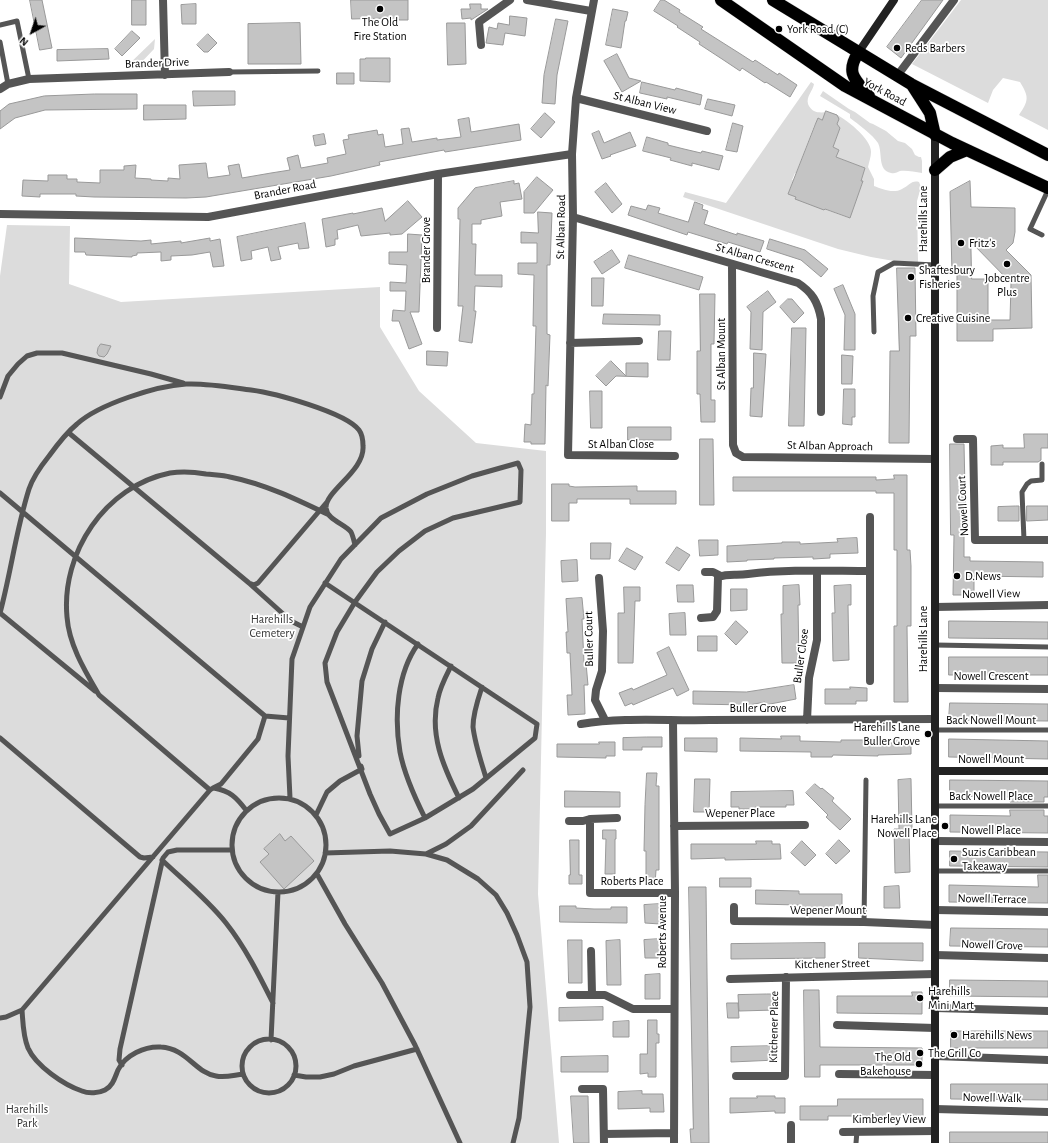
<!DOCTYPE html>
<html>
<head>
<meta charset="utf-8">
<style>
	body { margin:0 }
	#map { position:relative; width:1048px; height:1143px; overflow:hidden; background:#fff; font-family:"Alegreya Sans",sans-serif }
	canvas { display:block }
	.north { position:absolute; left:12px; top:12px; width:40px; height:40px; -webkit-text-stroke:3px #fff; paint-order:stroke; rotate:220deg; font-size:11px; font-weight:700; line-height:16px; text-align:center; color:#000 }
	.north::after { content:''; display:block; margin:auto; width:14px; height:18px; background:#000; clip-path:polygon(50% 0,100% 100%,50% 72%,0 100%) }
</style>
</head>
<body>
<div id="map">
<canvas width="1048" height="1143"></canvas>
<div class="north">N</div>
</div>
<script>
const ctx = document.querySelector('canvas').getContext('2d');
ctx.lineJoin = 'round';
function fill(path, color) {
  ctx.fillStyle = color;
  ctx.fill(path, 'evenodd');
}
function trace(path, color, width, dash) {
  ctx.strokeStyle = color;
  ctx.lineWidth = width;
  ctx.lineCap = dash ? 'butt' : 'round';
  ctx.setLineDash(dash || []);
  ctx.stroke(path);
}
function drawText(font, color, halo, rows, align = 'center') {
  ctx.font = font + ' "Alegreya Sans",sans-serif';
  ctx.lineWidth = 3.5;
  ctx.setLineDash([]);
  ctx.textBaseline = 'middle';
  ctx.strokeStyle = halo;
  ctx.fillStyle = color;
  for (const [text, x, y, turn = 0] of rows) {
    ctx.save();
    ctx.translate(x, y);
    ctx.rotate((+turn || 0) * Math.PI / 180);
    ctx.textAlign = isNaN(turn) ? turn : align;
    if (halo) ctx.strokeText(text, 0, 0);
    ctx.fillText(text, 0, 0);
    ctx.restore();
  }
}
const green = new Path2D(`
	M961,0H1048V130L1019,115C1029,100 1029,97 1020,82L1003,78L993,90L988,103L912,64Z
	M155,39L154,49L137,67H126Z
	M811,82L814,84C813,91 806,96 808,104C809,107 812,110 814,111C820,114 827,111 833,113C844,117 872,139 871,152C871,157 869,162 868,167L874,179V186C882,189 893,194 902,189C909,186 911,180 919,182L921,187L917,201L918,262L894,261L871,257L838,249L683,197L685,192L726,203ZM819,118L822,120L839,119L837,124L840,128L833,147L839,150L836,157L865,168L861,181L863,182L849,218L796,199V197L788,194L793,180H792L795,173H796L814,126Z
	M823,91L849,109L855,112L870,123L873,124L886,131L898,141L905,143L912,149L915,155L919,157H921L922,161V173C915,172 906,170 900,171C897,172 895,174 891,173C877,170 883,153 878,143C873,135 858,124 850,118V114L820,96Z
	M7,225L70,226L69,284L121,302L380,287V327L419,391L476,443L546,451V533L538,894L559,1143H0V276Z`);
const building = new Path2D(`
	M30,0H42L52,48L40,50Z
	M132,0H146V25H132Z
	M351,0H408V20H399V19L388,18L352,19Z
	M661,0H664L680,10L679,12L703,27L701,29L739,53L753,62L755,60L778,75L779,73L797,85L790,97L766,82L765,83L742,68L740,71L722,59L699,44L700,42L677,27L678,26L654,11Z
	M922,0H943L901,58L887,47Z
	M196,4V24H182L181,5Z
	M470,4H481V9H488L471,20V18L462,19L461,9H470Z
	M613,9L628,12L626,21H625L621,48L606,45Z
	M510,16L527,18L525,36L505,33L503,45L486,43L489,27L497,29L498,23L509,25Z
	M556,19L568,21L557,75L555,104L542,103L544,75Z
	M300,23L301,64H248V24Z
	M447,23H465L466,64L448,65Z
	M132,31L140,38L122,56L115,49Z
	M208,34L217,43L208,52H204L197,45Z
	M108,49L109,59L57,61V50Z
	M617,54L629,78L641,81L622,92L604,61Z
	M366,58H390V82L360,81V59H365Z
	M337,73H354V84H337Z
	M642,82L675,90L676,88L702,95L700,105L667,97V99L640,93Z
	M193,91H235V105L194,106Z
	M95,94H137V109L45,110L15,118L0,129V111L9,104L44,96Z
	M708,99L735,105L732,116L705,109Z
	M144,105H186V119L144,120Z
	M826,111L837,115L839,119L837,124L840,128L833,147L839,150L836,157L865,168L861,181H863L850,218L825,209L824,210L795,199L796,197L788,194L815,125L818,118L822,120Z
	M545,113L555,122L541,138L531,129Z
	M469,118L471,132L519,124L521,140L445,152L444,150L379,162L380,165L331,176L206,197L186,198L94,197L76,196V194H40V197L22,196L23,180L48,181V175H67V179H77V182L100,183V170H124V166L136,165L135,178L151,179V180L168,181V178L180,179L179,165L206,163L208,178L230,175L228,166L239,164L242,178L271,173L290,170L287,158L298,155L301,168L328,163L327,158L346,154L343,140L349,139L348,135L377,130L378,135L383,134L385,147L403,144L401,129L409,128L412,142L437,138V140L461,137L458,120Z
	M733,123L743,126L737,152L726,150Z
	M599,131L604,143L630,132L636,146L610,155L611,156L602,159L592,134Z
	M324,134L326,144L315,146L313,136Z
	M647,137L668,143V145L684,149L701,153L702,151L723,156L719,170L692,163V166L670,160L671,158L643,151Z
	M537,177L553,190L534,213H524V192Z
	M514,181V184L519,183L522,199L500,202L502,216L481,220V224H472V244H476L475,275H502V287L475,286L474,311H476L472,343L459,341L463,306H458L460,219H458V208L475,188Z
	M970,181L971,207L1015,208V232L1013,243L1006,250L1031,275L1032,328L993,329V341H957V274H952L950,192ZM971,242L1011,283L1010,320H988V279H972Z
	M606,183L622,204L612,213L595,192Z
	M408,201L422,217L402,234L390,235V233L361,236L358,225L337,230L338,239H335V245L326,247L322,219L353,213V214L382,208L385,221Z
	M695,202L703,205L702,209L708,211L704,224L737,235V233L764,241L760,252L728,242L727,244L688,232L687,235L628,215L631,206L646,210L648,205L660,208L658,213L688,222Z
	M538,212L552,213L550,265H547V334L550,335L548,386L546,385L545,444H531V442H524L525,424L531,425L532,394H534L536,326H533L534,275L518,274V263H537V243H521V232L538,233Z
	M305,223L309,248L299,249L298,243L278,247L281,259L271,261L268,247L251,251L252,259L241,261L237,237Z
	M408,234L422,235L419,312H410L422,344L409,349L399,321H392L393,310L405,311L406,291H390V282L406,283L407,265L389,264V252H407Z
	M75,238L141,241L151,240V244L181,241V243L210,238V241L220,239L224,266L213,267L210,252L192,255L171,256V260L161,261V252L137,253V255L132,256V257L86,255L85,252H75Z
	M770,239L805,250L828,269L821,277L801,260L767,249Z
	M612,250L620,262L602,274L594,262Z
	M629,255L703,277L699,290L625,268Z
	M897,268H915L916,336H910L909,443H889L890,351H899Z
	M592,278H604L603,306H592Z
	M843,285L855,314V350H844L845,315L834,289Z
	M768,291L776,302L763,312L762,350L750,349L751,312L747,307Z
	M700,294H715L714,344H711V400H715V422H701L700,394H697V351H700Z
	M788,299H792L804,313L794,323L780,307Z
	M604,314L660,315V325L603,324Z
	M792,328H806L804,426H789Z
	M659,331H671L670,360H658Z
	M101,344L111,346L107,354L104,357L99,356L97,353L98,348Z
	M427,351L448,352L447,366L427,365Z
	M754,353L766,354L762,417L750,416L751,388H753Z
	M842,355L853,356L852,384H842Z
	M611,361L626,376V363H648V377L616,376L606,386L596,376Z
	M844,389H855V417H852V425L843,424Z
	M590,391H602V428H591Z
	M628,427H671V440H628Z
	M1024,434H1048V448H1041V460L1038,462H1003V465H991V446L1003,445V448H1024Z
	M700,439H713L714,505H700Z
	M950,444H964L966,535H964V557H970V561L1043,562V577L974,576V591H969V595H953L954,535H951Z
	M894,475H907V550H910L911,566V626H907L908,702H894V626H897V550H894V493H876V491H733V477H876V480L894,479Z
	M552,484H569V486L575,487L637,486V491H676V504H630V499H577V503H569V521H552Z
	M1016,506H1019V521H998V507Z
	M1027,506H1048V520L1027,521Z
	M857,538L858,553L830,554V558L813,559V557L774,558V559L747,560V561L727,562V546L782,543V542H800V544L838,542L837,539Z
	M699,540H718V555L700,556Z
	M591,543H611L610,559H591Z
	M677,547L690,555L679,571L666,563Z
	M627,548L643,557L635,570L619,561Z
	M577,560L578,581L562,582L561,561Z
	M677,585H693L694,602H678Z
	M799,585L800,605H798L799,663H782L781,614H783V586Z
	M851,585V605H848L849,660L833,661L832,613H835L834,586Z
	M624,587H640V601H635L633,663H618V613H624Z
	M731,589H747V610L731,611Z
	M582,598L584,619H582L584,663H586L588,685H584L585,714L568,715L567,695H572L570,653H567L566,632H568L566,599Z
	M685,613L686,635H670L669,614Z
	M736,621L748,632L736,645L725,634Z
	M949,621L1048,622V639L949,638Z
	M698,636H717V651H698Z
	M669,647L689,690L677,696L673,688L633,705L632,703L625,706L619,693L632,688L633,690L667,675L657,653Z
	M949,657H1048V675H949Z
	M794,685L796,699L765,705V702L749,705L693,704V691L746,692Z
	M850,687L867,688V701H856V704H825V689H850Z
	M950,703L1048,704V721L949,720Z
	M781,736H800V741L841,742V740H863V743H893V739H911V754L878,755V756L833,755L832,757H811V752L740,751V738L781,739Z
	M647,737H662V747H642V750H623V738Z
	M685,738H717V752L685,751Z
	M949,739L1048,741V759L949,757Z
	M599,742H615V756H606V758L557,757V744H599Z
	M647,773H657L656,786H659V870H656L655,885L646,884V851H644L645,805Z
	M695,779H710L709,812H694Z
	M911,779L912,829H909L910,872L895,873L894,829H899L898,780Z
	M950,780L1048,781V797H1044V802H1010V797L950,796Z
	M815,784L821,789L822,788L834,798L832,801L851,819L840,830L826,817L828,815L806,793Z
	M565,791L620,792V807H565Z
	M793,791L794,805H786V807H755V809H739V807H731V792Z
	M1010,810H1044V816H1048V833L950,832V815L1010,816Z
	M603,830H616V839H615V874H605L606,839H603Z
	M280,834L285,841L291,836L314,861L284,889L260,862L269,854L264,849Z
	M570,840H579V875H582V884H569V875H570Z
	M839,840L850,851L836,864L826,854Z
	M756,841H772V844H780L781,859L725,860V858L691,859V844H756Z
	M802,841L816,855L805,866L791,853Z
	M950,851L1048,852V867L950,866Z
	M1038,875H1048V903L949,902V885L1038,887Z
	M720,878H751V887H720Z
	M899,886L900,908H884V887Z
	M689,887H706L709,1143H691L690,1129H693Z
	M756,890L799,891V894H842V908H799V905L756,904Z
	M660,904V924L645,923L644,905Z
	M560,906H576V908L594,909H611V907H627V923L560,922Z
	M951,928L1048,929V947L950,946Z
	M660,939V958H645L644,940Z
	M568,940H582V983H569Z
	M620,940L621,985H607L606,941Z
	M825,943V958L731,959V944Z
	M859,943H923V961L859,958Z
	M660,974V999H645V975Z
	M950,980L1048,981V997L950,996Z
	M804,990H819L820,1047L922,1048V1065H820V1077H805Z
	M912,992H922V1014L837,1013V996H912Z
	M767,994H776V1010L739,1011L738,995Z
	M727,1003H738L739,1018H728Z
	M603,1007V1020L559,1021V1008Z
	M648,1020H657V1034H659V1043H656V1077H648V1073L640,1074V1054H647Z
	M629,1021V1037H613V1022Z
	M951,1031H1048V1048H951Z
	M777,1046V1060L731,1062V1047Z
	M608,1056V1072H561V1057Z
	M951,1084H1048V1100L951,1099Z
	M642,1091V1094H663L664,1112H650V1108L618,1109V1092Z
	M571,1096H588L589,1143H574Z
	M757,1096H775V1098H785V1113H775V1111L730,1113V1098H757Z
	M838,1099H923V1116H828V1120H800V1106H837Z
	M950,1132H1048V1143H950Z`);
const lane = new Path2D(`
	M0,25L17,21L29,79
	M0,42L8,84
	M229,72L318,71
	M1042,235L1030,229L1048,190
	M874,332L873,296L878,272L894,263L935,265
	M0,397L8,376L18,364L27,356L37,353H62L151,374L183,383
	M69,433L249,583L254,585L258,583L327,502
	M0,493L265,716L289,718
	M1024,540L1022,492L1027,484L1031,481L1042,480V464
	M250,584L291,621L303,627
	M0,613C11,572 16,530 29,489C33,477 41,466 49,456C57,445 66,433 77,424C99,404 156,386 186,384C207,383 229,387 251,390C274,393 345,412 359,430C362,434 363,441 363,446C365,471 325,491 326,508C327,520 345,524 351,532C353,536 354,541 355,545
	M0,613L95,691
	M418,644C397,673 394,717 400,752C404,773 415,798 425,818
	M935,645L1048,647
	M451,666C446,676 440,687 438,698C429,734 443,766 459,798
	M482,687C478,699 473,713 473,727C475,744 481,761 486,778
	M935,730H1048
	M0,738L140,857L144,858L153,857
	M359,756L357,736L362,681L372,649L385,622
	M214,788C230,791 236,797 246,810
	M210,790L99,695C85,671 69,645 67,617C61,553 105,486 170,473C182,471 195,472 206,474C214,475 223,475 230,477C265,484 298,500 329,515
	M232 845a47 47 0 1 1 94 0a47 47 0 1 1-94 0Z
	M290,798L288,756L292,659L310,607L341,559L381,518L427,494L472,476L518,463L521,470L520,502L453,518L425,531L399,551L377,572L355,602L337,632L325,663L327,682L370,794L379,814L390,834L425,818L473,789L535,738L537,724C467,677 396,630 325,583
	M935,806H1048
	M316,815L327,792L340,781L362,769L361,766
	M325,853L390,851L426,854
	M162,860C184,881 207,899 226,923C245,947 259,975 273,1003
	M935,871H1048
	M317,874L345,924L382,983L415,1045L460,1143
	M864,922L866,780
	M22,1010C23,1023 23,1036 28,1048C36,1066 64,1085 82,1091C89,1094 99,1093 105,1090C113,1086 115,1077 118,1070C125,1055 145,1046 161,1047C186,1048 197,1074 216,1076C225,1078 234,1075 243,1074
	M0,1018L6,1017L22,1010L210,790L213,788L221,784L258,739L265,716
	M242 1066a27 27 0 1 1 54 0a27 27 0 1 1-54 0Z
	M271,1040L278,892
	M122,1065L119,1060L120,1049L163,858L168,852L177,850H232
	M294,1075L306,1077H320L334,1074L354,1066L417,1049
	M513,1143L519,1118L530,1007L527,962L517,935L507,913L496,895L478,879L447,860L426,854L446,844L471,826L523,770
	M856,1143L857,1131`);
const street = new Path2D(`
	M163,0L165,75
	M527,0L591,11
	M594,0L576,98L572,154L573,217L568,455L675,456
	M481,45L479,22L510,0
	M897,76L954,0
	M0,89L8,84L29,79L229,72
	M576,98L707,131
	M0,214L208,217L438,174L572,154
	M573,217L798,283C812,292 818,302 821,319V412
	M732,264L733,445L736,453L743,457L935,459
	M437,328L438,174
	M570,343L639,341
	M957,439H973L975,540H1048
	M870,517V681
	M705,572H713L721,576
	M599,578L603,631L602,671L596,690L595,700L605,720
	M935,607L1048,605
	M701,618L713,617L717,611L718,577C730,573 736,576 748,574C788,569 829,571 870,571
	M935,688L1048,689
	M807,720L809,678L817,640V571
	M673,721L675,893L674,1143
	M581,724C624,717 667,721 710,720L935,719
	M590,819V893H675
	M569,821H583L590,819L617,818
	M674,826L805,825
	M935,841L1048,842
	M734,907V921L864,922L935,925
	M935,910L1048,912
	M591,951L592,994
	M935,955L1048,958
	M730,979L935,974
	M570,995H605L633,1009H674
	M935,1008L1048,1011
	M837,1025L935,1028
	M935,1056L1048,1060
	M839,1074L935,1075
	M736,1076H785L786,977
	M582,1089H603L604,1143
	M935,1109L1048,1112
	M791,1125V1143
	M843,1132L935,1131
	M604,1134L674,1133`);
const secondary = new Path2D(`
	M858,53L894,0
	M935,771H1048
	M935,1143V135`);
const highway = new Path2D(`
	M721,0L845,86L952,143L1048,188
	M773,0L911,84L1048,155
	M858,53C845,74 856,80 869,96
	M912,85L930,113L935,135
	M935,170L950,157L967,150`);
const markers = [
	[380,9,4,"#000"],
	[779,29,4,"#000"],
	[897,48,4,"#000"],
	[961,243,4,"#000"],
	[1007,264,4,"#000"],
	[911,277,4,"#000"],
	[908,318,4,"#000"],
	[957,576,4,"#000"],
	[928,734,4,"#000"],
	[945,826,4,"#000"],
	[954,859,4,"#000"],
	[920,998,4,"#000"],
	[954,1035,4,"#000"],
	[920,1053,4,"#000"],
	[919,1064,4,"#000"]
];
const poiNames = [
	["The Old",380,22,"center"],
	["Fire Station",380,36,"center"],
	["York Road (C)",787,29],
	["Reds Barbers",905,48],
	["Fritz's",969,243],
	["Shaftesbury",919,270],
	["Fisheries",919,284],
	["Jobcentre",1007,278,"center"],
	["Plus",1007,292,"center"],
	["Creative Cuisine",916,318],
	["D.News",965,576],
	["Harehills Lane",920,727,"right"],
	["Buller Grove",920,741,"right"],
	["Harehills Lane",937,819,"right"],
	["Nowell Place",937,833,"right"],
	["Suzis Caribbean",962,852],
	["Takeaway",962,866],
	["Harehills",928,991],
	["Mini Mart",928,1005],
	["Harehills News",962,1035],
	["The Grill Co",928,1053],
	["The Old",911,1057,"right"],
	["Bakehouse",911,1071,"right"]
];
const streetNames = [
	["Brander Drive",157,63,-2],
	["York Road",885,92,28],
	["St Alban View",645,103,14],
	["Brander Road",285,190,-11],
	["Harehills Lane",923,219,-90],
	["St Alban Road",561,227,-89],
	["Brander Grove",426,250,-90],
	["St Alban Crescent",755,258,16],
	["St Alban Mount",721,354,-90],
	["St Alban Close",621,444],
	["St Alban Approach",830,446,1],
	["Nowell Court",963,506,-93],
	["Nowell View",991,594,-1],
	["Buller Court",589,639,-91],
	["Harehills Lane",923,639,-90],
	["Buller Close",801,656,-82],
	["Nowell Crescent",991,676],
	["Buller Grove",758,708],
	["Back Nowell Mount",991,720],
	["Nowell Mount",991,759],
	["Back Nowell Place",991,796],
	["Wepener Place",740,813],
	["Nowell Place",991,830],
	["Roberts Place",632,881],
	["Nowell Terrace",992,899,1],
	["Wepener Mount",828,910],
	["Roberts Avenue",662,932,-90],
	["Nowell Grove",992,945,2],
	["Kitchener Street",832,964,-1],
	["Kitchener Place",774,1027,-89],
	["Nowell Walk",992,1098,1],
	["Kimberley View",889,1119]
];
const parkNames = [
	["Harehills",272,619],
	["Cemetery",272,633],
	["Harehills",27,1109],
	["Park",27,1123]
];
fill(green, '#dcdcdc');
fill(building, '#c4c4c4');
trace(building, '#999', 1);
trace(highway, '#dbdbdb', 13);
trace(lane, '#555', 5);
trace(street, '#555', 8);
trace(secondary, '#222', 8);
trace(highway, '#000', 12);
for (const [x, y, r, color] of markers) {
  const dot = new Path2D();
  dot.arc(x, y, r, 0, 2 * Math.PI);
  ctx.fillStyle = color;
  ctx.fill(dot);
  trace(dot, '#fff', 1.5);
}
drawText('12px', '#000', '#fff', poiNames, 'left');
drawText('12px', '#000', '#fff', streetNames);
drawText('12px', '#333', '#fff', parkNames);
</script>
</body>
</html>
